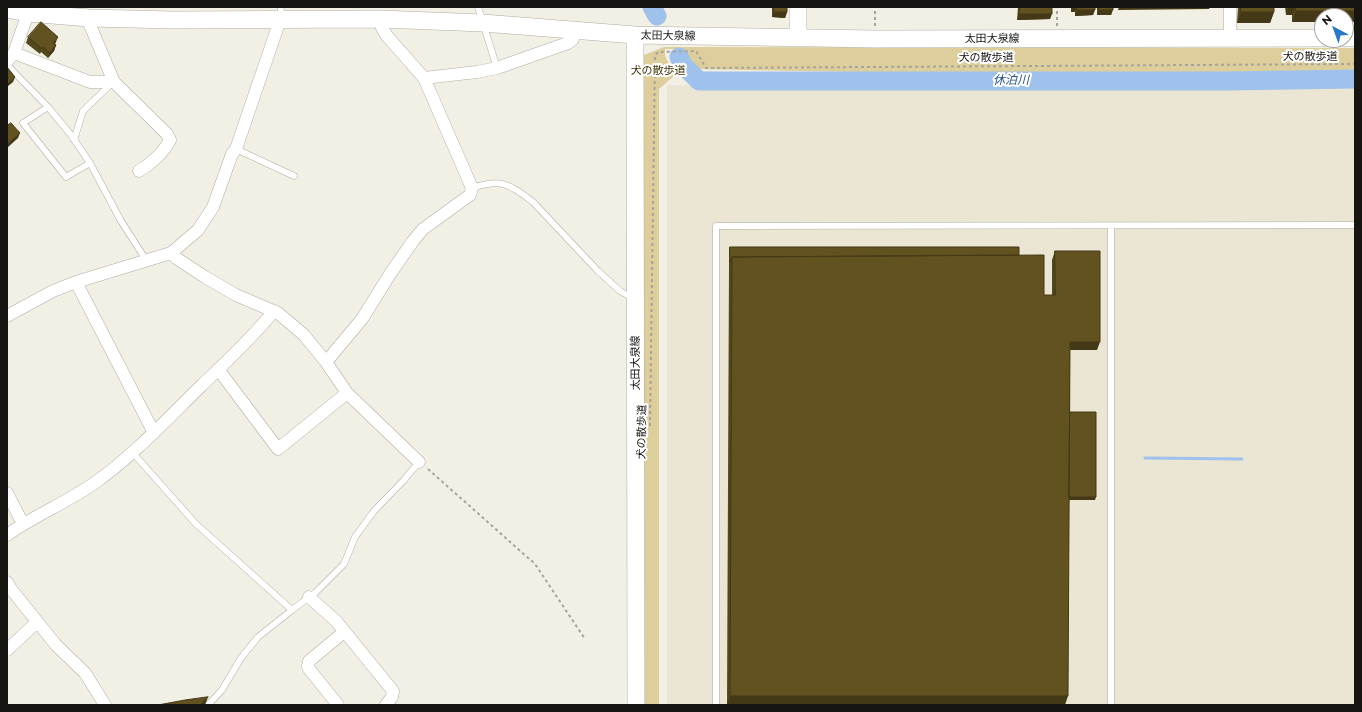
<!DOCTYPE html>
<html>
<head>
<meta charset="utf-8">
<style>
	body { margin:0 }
	#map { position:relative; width:1362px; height:712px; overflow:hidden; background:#f2efe4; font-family:Montserrat,sans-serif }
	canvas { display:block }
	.frame { position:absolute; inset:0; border:8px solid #161512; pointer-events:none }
	.north { position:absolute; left:1314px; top:8px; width:40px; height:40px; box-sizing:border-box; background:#fff; border:1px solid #a2a1a0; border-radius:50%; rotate:319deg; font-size:11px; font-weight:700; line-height:16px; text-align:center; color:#161512 }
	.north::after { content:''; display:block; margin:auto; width:14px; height:18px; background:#2a77c7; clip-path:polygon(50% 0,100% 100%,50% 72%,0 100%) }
</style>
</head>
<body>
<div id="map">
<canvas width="1362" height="712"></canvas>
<div class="frame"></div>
<div class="north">N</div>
</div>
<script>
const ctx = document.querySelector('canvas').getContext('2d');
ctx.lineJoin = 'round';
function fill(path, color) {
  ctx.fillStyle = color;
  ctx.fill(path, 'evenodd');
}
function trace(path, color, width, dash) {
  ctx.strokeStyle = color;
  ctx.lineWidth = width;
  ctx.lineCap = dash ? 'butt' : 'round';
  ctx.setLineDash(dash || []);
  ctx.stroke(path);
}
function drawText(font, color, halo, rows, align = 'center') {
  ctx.font = font + ' Montserrat,"Noto Sans JP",sans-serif';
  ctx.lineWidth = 4;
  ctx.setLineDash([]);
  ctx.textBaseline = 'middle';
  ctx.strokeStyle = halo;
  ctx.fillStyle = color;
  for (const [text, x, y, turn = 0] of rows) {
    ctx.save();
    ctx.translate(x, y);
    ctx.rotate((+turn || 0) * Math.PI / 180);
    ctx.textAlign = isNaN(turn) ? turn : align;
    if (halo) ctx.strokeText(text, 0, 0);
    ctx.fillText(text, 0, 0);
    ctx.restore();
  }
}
const built = new Path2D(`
	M667,85L778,88L1355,87V705H667Z`);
const green = new Path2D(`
	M664,47L1355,48V73L1057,76L697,69L689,61L679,49H665V56L675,75L659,89V705H643L644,55Z`);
const stream = new Path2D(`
	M1145,458L1242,459`);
const river = new Path2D(`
	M652,7L657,16
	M679,57L683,65L699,81H1227L1355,79`);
const path = new Path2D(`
	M875,26V7
	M1057,26V7
	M650,426L655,55L658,52L696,51L706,68L1355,64
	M428,469L535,564L585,639`);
const lane = new Path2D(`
	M478,7L497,68
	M280,18L281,7
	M7,65L48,107L71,135L90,163L121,221L146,260
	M48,107L23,123L66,177L90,163
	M74,140L83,111L112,83
	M236,149L294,176
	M472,188C502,178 509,184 533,202L598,271L620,291L634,299
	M1111,226V705
	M133,453L196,524L292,610
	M208,705L222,690L241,658L258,637L292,610L315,593L344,564L355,537L374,511L404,480L419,462
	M716,705V226L1355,225`);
const street = new Path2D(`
	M1230,38V7
	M14,53L90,82H114L87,18
	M7,61L14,53L28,13
	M424,78L477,72L497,68L568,43L573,39L575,30
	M114,82L167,134L170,140C164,152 151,164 139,171
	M171,253L176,258L205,277L236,295L278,313L304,335L326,362L347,393L419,462
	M76,282L154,433
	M7,316L53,291L76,282L171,253L198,230L213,207L232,154L236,149L280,20
	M326,362L362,319L390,274L413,241L423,229L470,195L472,188L424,78L387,36L382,28L380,19
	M218,369L278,449L347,393
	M7,493L23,524
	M7,535C35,515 68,502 96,482C135,454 167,419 201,386C226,362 252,338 274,311
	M7,582L11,589L56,645L85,673L105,705
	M309,597L336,621L393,691L392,697L386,705
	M7,650L37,622
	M338,705L309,669L308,666L309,661L344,632`);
const secondary = new Path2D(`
	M7,9L28,13L89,18L173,20L380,19L483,23L635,35L875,39L1322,38
	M635,35L636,705
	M798,38V7
	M1346,38H1355`);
const wall = new Path2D(`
	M772,7H787V12L785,18L772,17Z
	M1018,7H1052L1050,19L1017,20Z
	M1071,7H1095L1093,15L1075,16V12H1071Z
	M1097,7H1113L1111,15H1097Z
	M1238,7H1274V12L1270,23H1237Z
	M1285,7H1355V22H1346V16L1292,22V15H1286Z
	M28,37L56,42L55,44L56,45L54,51L48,58L41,52L40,54L26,43Z
	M730,247L1019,255L1044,295H1052V260L1055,251L1097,350H1070V412L1095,500H1069L1065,705L727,704L729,265V250Z`);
const shadedWall = new Path2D(`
	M1072,7H1076L1075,12H1071Z
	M1119,7H1210L1209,9L1118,10Z
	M1288,7H1295L1292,15H1286Z
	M1077,10H1095L1093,15L1075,16Z
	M1099,10H1113L1111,15H1097Z
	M1296,11H1355V22H1346V16H1322V22H1292Z
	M774,12H787L785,18L772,17Z
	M1241,12H1274L1270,23H1237Z
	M1019,14H1052L1050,19L1017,20Z
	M58,37L56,42L51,48L53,43Z
	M56,45L54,51L48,58L50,53Z
	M15,77L13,82L7,87V84Z
	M20,133L18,138L7,148V144Z
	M1070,342H1100L1097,350H1067Z
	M1067,497H1096L1095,500H1066Z
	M730,696H1068L1065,705L727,704Z
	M208,697L205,705H200Z`);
const building = new Path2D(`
	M774,7H787V12H774Z
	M1020,7H1052V14H1019Z
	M1077,7H1095V10H1077Z
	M1099,7H1113V10H1099Z
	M1241,7H1274V12H1241Z
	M1296,7H1355V11H1296Z
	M41,22L58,37L53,43L56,45L50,53L43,47L42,49L28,37Z
	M7,67L15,77L7,84Z
	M11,123L20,133L7,144V126Z
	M730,247H1019V255L732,257L730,262Z
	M1055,251H1100V342H1070L1068,696H730L732,257L1044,255V295H1055Z
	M1070,412H1096V497H1069Z
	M208,697L200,705H158L185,700Z`);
const streetNames = [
	["太田大泉線",668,36,1],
	["太田大泉線",992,39],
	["犬の散歩道",1310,57],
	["犬の散歩道",986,58],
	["太田大泉線",636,363,-90],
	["犬の散歩道",642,432,-89]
];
const parkNames = [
	["犬の散歩道",658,71]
];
const waterNames = [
	["休泊川",1011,80]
];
fill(built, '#ebe5d3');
fill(green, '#dece9b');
trace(stream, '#9ec2ec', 3);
trace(river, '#9ec2ec', 19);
trace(lane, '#b0ada3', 7);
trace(street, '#b0ada3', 13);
trace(secondary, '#b0ada3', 18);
trace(path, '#a6a49c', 2, [3, 3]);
trace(lane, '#fff', 6);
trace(street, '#fff', 12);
trace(secondary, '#fff', 17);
fill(wall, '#53471c');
fill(shadedWall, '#443916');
fill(building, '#615220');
trace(building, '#443916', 1);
drawText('11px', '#161512', '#fff', streetNames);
drawText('11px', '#3f3307', '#fff', parkNames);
drawText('italic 12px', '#235488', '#fff', waterNames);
</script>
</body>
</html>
